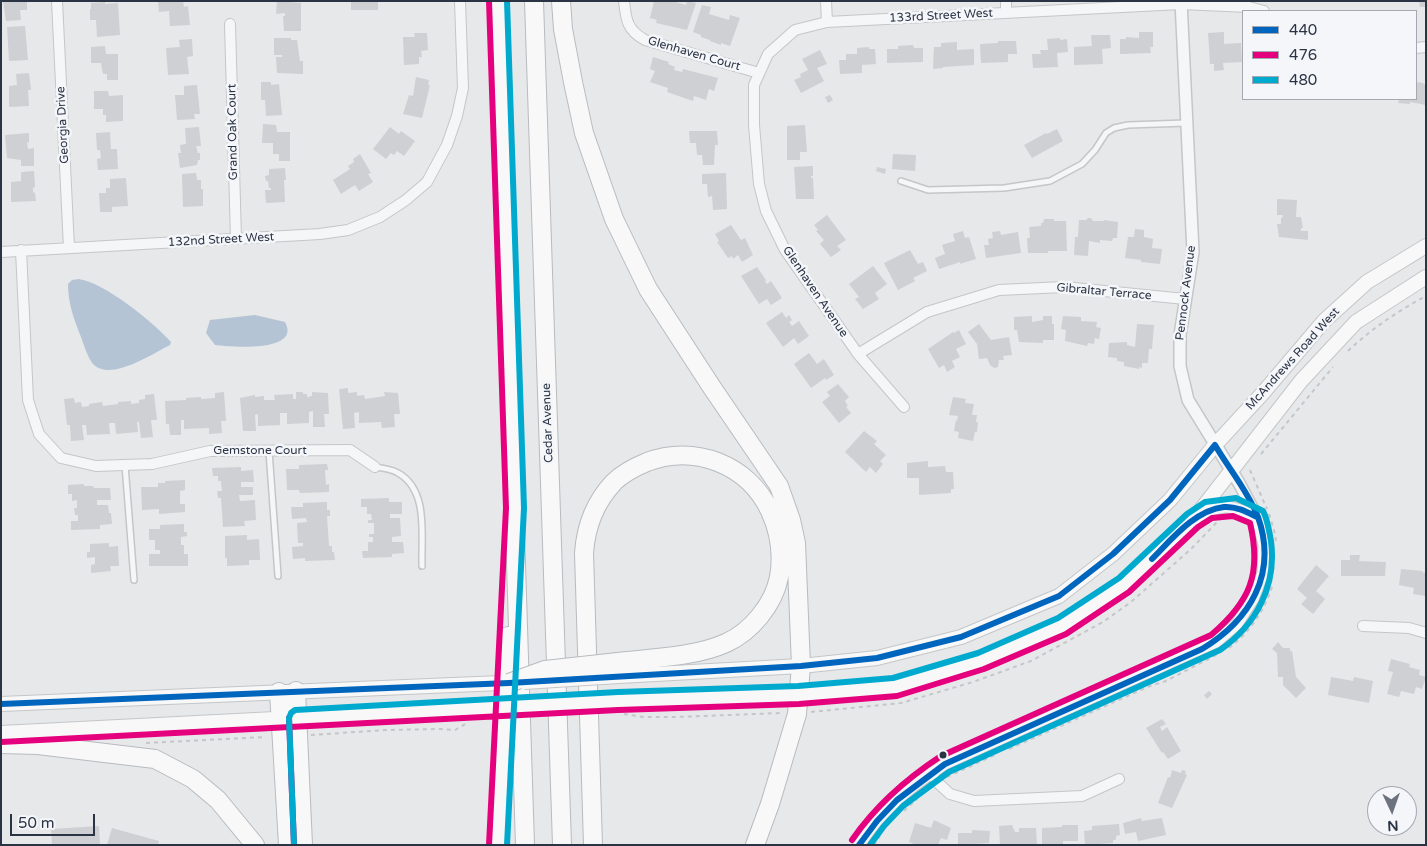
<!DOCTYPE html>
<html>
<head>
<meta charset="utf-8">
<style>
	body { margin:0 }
	#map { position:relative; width:1427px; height:846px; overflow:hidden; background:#e6e8ea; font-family:"Varela Round",sans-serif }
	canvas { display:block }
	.frame { position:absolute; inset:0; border:2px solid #2b3445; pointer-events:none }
	.legend { position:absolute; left:1242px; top:10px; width:175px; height:90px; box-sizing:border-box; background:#f4f6f9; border:1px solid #a4a8b1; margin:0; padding:6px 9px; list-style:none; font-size:15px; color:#2b3445 }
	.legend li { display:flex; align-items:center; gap:10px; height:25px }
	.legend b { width:25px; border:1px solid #a4a8b1 }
	.north { position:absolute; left:1367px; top:786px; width:50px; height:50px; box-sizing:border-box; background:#f4f6f9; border:1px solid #a4a8b1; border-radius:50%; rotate:177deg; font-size:14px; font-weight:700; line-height:20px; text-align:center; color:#2b3445 }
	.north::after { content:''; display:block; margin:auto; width:18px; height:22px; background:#6c737f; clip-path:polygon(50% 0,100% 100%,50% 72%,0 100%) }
	.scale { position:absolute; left:10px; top:814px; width:85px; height:22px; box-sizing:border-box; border:2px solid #2b3445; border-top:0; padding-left:6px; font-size:15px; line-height:18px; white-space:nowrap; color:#2b3445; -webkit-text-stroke:4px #f4f6f9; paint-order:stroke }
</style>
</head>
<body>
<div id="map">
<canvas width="1427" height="846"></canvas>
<div class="frame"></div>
<ul class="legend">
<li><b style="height:6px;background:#0065bd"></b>440</li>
<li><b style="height:6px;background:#e5007d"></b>476</li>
<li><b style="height:6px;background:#00a9ce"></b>480</li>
</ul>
<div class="north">N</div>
<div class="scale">50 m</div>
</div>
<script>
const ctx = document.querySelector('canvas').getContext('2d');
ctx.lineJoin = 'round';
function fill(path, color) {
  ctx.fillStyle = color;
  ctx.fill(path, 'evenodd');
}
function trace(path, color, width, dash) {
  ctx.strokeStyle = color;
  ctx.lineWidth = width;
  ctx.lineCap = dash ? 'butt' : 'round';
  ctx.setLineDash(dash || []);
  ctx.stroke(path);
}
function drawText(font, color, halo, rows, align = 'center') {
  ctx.font = font + ' "Varela Round",sans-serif';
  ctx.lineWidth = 5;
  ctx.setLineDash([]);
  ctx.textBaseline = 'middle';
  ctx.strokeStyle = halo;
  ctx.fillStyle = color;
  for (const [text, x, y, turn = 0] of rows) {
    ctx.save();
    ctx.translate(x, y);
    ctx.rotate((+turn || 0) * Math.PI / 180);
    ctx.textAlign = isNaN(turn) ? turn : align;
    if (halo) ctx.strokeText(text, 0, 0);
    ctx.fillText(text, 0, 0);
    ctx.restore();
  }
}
const water = new Path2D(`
	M79,279C105,283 153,322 171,342L170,345C152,354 112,381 94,365C88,359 84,345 81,337C74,319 68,304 68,284L72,280Z
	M255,315L285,322C302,353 230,347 215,345L206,333L210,320Z`);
const building = new Path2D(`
	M3,1H27V10H20L21,20L6,21Z
	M158,1H183L184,7L188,6L190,25L170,26L169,11L159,12Z
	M277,1L301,3V31H284L283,16H285V13L276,14Z
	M351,1H378V10H351Z
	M654,1H672L686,5L687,1L696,3L687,30L656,23L657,20L650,18Z
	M1419,1H1426V7H1420Z
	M105,2V4L118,3L120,35L97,37L96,20H90V9H91V3Z
	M702,5L711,7L709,14L729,20L730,15L740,18L730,46L721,43V45L710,41V40L701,37V35L693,32Z
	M25,26L28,60L9,61L7,27Z
	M1139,32H1153V47H1150L1151,53L1120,54V39H1126V37L1139,38Z
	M1224,32V44L1241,43L1242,62L1223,63L1224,70L1214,71V64H1210L1208,33Z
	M414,33H427L428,50L421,51L422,57H419V64L404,65L403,37H415Z
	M1091,35H1110L1111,48L1102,49L1103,64L1074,65V47L1092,46Z
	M274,38H291V40H297L300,61H303V74L277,73L276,57H282V55H274Z
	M1060,38V40L1067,39L1068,52L1057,53L1058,67L1033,68L1032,54H1041L1040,50H1048L1047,39Z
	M192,39L193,56L187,57L189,74L168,75L166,48L180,47L179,40Z
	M998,41H1016L1017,54H1008V62L981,63L980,44L998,43Z
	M957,42V50L974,49V65L943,67V68L933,69L934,47H941V43Z
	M913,45L914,48H923V62L887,63V49H898V46Z
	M105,46L106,54H118V80H107V74H103L101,63H91V47Z
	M869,47V49H875L876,64L862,65V73L840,74L839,60H846V54H857V48Z
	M820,50L827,64L817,68L824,81L801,93L794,80L801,77L800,74L808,70L802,59Z
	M653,57L669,62L668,64L675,67L674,70L682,72L683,69L718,78L714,91L709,89L706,100L694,96L693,101L667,92L668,88L650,82L655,71L650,69Z
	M29,73L31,90H28L29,106L9,107V86L17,85L16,74Z
	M416,77L429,80L428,85H430L422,118L403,114L409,95L413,96Z
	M261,82H271V85L279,84L282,115L266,116L265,100H261Z
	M1418,82L1423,83L1426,86V105L1410,102V104L1398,103L1399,99H1416V84Z
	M197,85L200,114H194L195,119L177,120L175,95H184V86Z
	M94,91H108L109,96L123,95V121L106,122V115H103V109H94Z
	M830,95L833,100L828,103L825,97Z
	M263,124L276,125L277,132H290V161H279V154H273V143H262Z
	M805,125L807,152H800V160H787V126Z
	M199,127L201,146H196L198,153H200V160H198L197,165L180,168L178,153H181L180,145L186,144L185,128Z
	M390,127L399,134L401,131L415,141L404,156L397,151L394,155L391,153L386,159L373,149Z
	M1057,129L1063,141L1032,158L1024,145L1046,133L1047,134Z
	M689,131H717L718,145H715L714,165H703L702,155H697L696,143H690Z
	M110,132L111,149H117L118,169L98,170L97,159L101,158L100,150H97L96,133Z
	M29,133V143L27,142L28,149L34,148V166H21V160L7,158L5,135Z
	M360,154L371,173L368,174L373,182L359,191L355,185L341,194L333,180L350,169L348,166L354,162L353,159Z
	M893,154L916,155L915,171L892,169Z
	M813,166V176H811V178H813L814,199H796L794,167Z
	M877,167L886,169L885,174L876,171Z
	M285,168L286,180H284L285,202L266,203L265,190H271V188H269L268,181H266L265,176L269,175V169Z
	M34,171L35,187L33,188V192L35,193L36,201L11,202V182L21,181V172Z
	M196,173L197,180H201V189H203V206L183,207L182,174Z
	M726,173L727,209L713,210L712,196L708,197L707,184H702V174Z
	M126,178L128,206L112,207V212H100L99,193H106V188H110V179Z
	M1277,199L1297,200L1296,217H1301L1303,228H1301V231H1308V240L1279,237L1277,224H1281V218H1282L1283,215H1277Z
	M827,215L846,240L837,246L841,250L831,257L820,244L824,240L816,231L818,230L814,225Z
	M1088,218H1091L1093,221H1104V220L1118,222L1117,238H1113L1112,241L1100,240V243L1089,241L1088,256L1074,255L1075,237H1078L1079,220H1086Z
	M1044,219H1054V221H1066L1067,251H1048V253H1028L1027,238H1030L1029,227L1041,226V223H1043Z
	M731,225L741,240L745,238L753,255L742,262L738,255L733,259L732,256L728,258L717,242L719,241L715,234Z
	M1135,229L1144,230V237L1153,239L1152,248L1162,249L1160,264L1141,262V260L1125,258L1128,237H1134Z
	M963,231L965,238L969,237L976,259L960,264V262L939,269L935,258L945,254L942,245L955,241L953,234Z
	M1000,231L1001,235L1018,232L1021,253L986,258L984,245H989L988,239L993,238L992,232Z
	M910,250L918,264L923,262L927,271L913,278L915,281L898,290L884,263Z
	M873,266L887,284L875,293L879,299L863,309L855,299L859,297L849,284Z
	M757,267L766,280L765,281L767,284L771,281L782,298L771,305L767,299L759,304L741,276Z
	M782,312L786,318L789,315L792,320L789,322L792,326L799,321L809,336L798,344L794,338L783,347L766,323Z
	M1032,316V322L1043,320V316H1052V324H1054V340H1043V343L1019,342L1017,330H1014V317Z
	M1063,316L1081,317V321L1097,322L1096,327L1101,328L1099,339L1095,338L1094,344L1088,343L1087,346L1065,341L1066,330L1061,329Z
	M979,324L991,340L1009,337L1012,355L1003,356L1004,360H999L998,367L994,368L990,365L987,358L979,359L977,344L968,332Z
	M1137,324L1154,325L1152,349H1149L1148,363H1142V368L1139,367V369L1124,366V362L1117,361V358L1108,357L1109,343L1127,342V345L1135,347Z
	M959,330L966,344L956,349L960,357L952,361L955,367L947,372L944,365L939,368L928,349L953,332L954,333Z
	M809,353L817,364L824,359L834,375L826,380L825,378L811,388L794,364Z
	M838,384L849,397L845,401L848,406L846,407L851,413L839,423L822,402L830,396L827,392Z
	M348,388V393L357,392V396L364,395L365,399L385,396L384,392L398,393L400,414H394L395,427L382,428L381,422L359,423V412L354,413L355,428L343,429L339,389Z
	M224,392L226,421H221L222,433L209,434V428L184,429V420H181V435H170L169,424H166L165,401L186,400V398L201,397V399L215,398V393Z
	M296,392H303V394H307V397L312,396V392L328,393L329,414H324L325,427H313V411L309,412V423L287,424V413H280V425L258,426V414L255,415L256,431H243L240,398L255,395V397L264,396V400H275L274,395L293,394V399H296Z
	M154,394L157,420H151L153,437L141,438L139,422H137L138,432L116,434L115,423H109L110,434L87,435L86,425H82L84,440L71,441L70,425H67L64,399L74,398L75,403L81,402L82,407L89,406V404L102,402L103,406L118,404V402L131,401V404L139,403V400L145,399V395Z
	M953,397L966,399L965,403L974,404L972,415H977L976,422H978L977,432H975L973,441L958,438L959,432L954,431L956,420L957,421L958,416L949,415Z
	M864,431L877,441L874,444L886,455L880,461L883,464L876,473L870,467L866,472L845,452Z
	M928,461V467L945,466L946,472H953L954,489H951V493L919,495V478H907V463Z
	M327,464L328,470H325L326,485L329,484V492L300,493L299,490H287L286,469H299V465Z
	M241,467V471L253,470L254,482H241V487H253V495H239L240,501L255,500L256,520L244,521L245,526L223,527L221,498H218L217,491H222L221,481H218V476H213L212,468Z
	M185,480V490L180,491V504H185V512L159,514V509L142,510L141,487H158V483H165V481Z
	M84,484V486H93L94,488H110L111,500H97V505H108L109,513H111L112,524L100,525V529L71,530V521H78V515H75L74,508H77V500L72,501V494H68V485Z
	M389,498V502H402V514H390V518H400L401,536L392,537V542H403L404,553L392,554V557L363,558L362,551H368V542H373V537H369V534H374V523H368V520H372L371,514H367V507H361V499Z
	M327,502V510H330V516H327L329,546H332V552H334L335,560L305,561V558L293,559L292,547L303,546V543H298L297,523L307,522L306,518L292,519L291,507H303V503Z
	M184,524V532H187V536L181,537V545H184V554H188V566H149V554H160V550H155V540H149V529H160V525Z
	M247,535V540L259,539L260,560H249V565L227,566V558H225V536Z
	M109,543V547L118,546L119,566H110L111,571L91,573V565L95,564V557L87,558V552H90V544Z
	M1350,555H1360L1359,561L1386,562L1385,576H1341V560H1350Z
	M1316,565L1329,576L1316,591L1325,599L1313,614L1301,604L1307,598L1297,589Z
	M1401,569L1423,571L1422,572L1426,573V596L1413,594L1414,588L1399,585Z
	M1278,642L1283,648H1290V651H1292L1296,677L1306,688L1296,698L1283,685V677H1278L1277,653L1272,649Z
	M1391,659L1410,664L1409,667L1420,670L1419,675L1426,677L1422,689L1416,687L1414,694L1401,691L1399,697L1387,694L1393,672L1388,671Z
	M1331,677L1353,681L1354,677L1373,681L1369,703L1328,695Z
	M1209,691L1212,694L1207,699L1204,695Z
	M1162,719L1166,724L1160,727L1162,731L1167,727L1181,751L1168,759L1163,752L1162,753L1146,728Z
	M1172,770L1181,773L1182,770L1186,771L1185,774L1187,775L1172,808L1158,803L1168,777L1170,778Z
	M1141,818L1142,821L1162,818L1166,835L1138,841L1136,832L1125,834L1123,823Z
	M934,820L951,828L947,840L941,838L938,845H916L909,842L915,823L931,828Z
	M1119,824L1120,835L1116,836V840H1113V843L1085,845L1084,831L1092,830V826Z
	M1012,825L1015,832H1019V828H1036L1037,845H1000L999,826Z
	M1062,825H1078V841H1063V844L1042,845V828L1062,827Z
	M99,826L100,845H52L51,829Z
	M112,828L159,841L158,845H107Z
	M972,830L990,831L989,843L958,845V833H972Z`);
const path = new Path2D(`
	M1348,351C1371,329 1398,311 1426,296
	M1261,454L1333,367
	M1250,470L1267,509
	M1269,514L1274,530L1276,541
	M1229,648C1250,632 1266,609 1273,583
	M811,712L901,703L973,682L1031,661L1103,622L1131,602L1191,549L1220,519
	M624,714L643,717H676L781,713
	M311,735L386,730L441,729L455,730L469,722
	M146,743L266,737
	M1009,749L1150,686L1166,681L1218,654
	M947,777L997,754
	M904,811L917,799
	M874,845L880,836`);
const service = new Path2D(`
	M901,181L928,190L1004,188L1050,181L1082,164L1095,150L1106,133L1114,128L1128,125L1186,123
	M269,451L278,576
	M125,465L134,580
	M375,467C383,468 392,469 398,473C429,490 421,536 422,566`);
const minor = new Path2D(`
	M57,1L69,248
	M624,1C626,20 627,30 645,40L759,73
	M826,1L827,22
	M1006,1V13
	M230,24L236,239
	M1416,48L1426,47
	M21,250L28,400L39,434L61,458L96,466L152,464L210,451L350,450L375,467
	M1,252L320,234L348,230L380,217L406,200L427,182L447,145L457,116L463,88L460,1
	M858,354L927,312L999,290L1064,287L1185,299
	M904,407L858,354L785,250L766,211L759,184L754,125V85L768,54L795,30L827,22L1181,4L1249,7L1264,11
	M1363,626L1409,628L1426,633
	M931,773L938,783L950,794L974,801L1082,796L1119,779`);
const tertiary = new Path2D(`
	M1196,518C1222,502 1231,505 1257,517
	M859,845C881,810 911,786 945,764L1216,642L1237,624L1253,599L1263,573L1264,545L1257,517L1239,483L1188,400L1180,366V335L1193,252L1181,1`);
const secondary = new Path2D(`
	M619,676L801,666L877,658L961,637L1059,596L1113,554L1170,500L1215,445L1262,394L1324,321L1367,282L1426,246
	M618,701L799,695L895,687L981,661L1062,626L1124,585L1193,520L1301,381L1356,322L1426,277
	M1,704L501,683
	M1,733L471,709`);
const motorway = new Path2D(`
	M498,1L525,845
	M534,1L562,845
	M561,1L563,29L573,82L584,133L614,219L648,289L711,386L779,486L791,520L796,543L801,666L797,714L770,804L755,845
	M296,691L303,845
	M279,692L288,845
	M1,744L38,745L155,759L193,779L218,800L255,845
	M498,845L508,636
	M593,845L584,553C586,525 595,502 614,482C623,473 635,467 647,462C694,444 748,464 770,511C780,533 783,554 779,577C774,604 751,632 726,643C695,657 652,658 618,662`);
const secondaryBridge = new Path2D(`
	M524,682L619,676
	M471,709L618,701`);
const motorwayBridge = new Path2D(`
	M509,683L545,670L618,662`);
const bus1 = new Path2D(`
	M1152,559C1171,540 1195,510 1224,507C1236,506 1247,512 1257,517
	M1,704L509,683L801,666L877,658L961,637L1059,596L1113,554L1170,500L1215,445C1229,469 1248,491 1258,517C1278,574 1250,620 1202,649L945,764L897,800L877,821L859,845`);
const bus2 = new Path2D(`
	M489,1L506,508L489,845
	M289,718L294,845
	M1,742L618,710L799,704L897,696L984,669L1066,634L1129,592L1198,527L1212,518L1233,516L1250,523C1262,574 1250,602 1211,635L941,756C906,779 876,805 852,840`);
const bus3 = new Path2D(`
	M507,1L524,508L507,845
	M294,845L289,718L291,713L295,710L618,692L798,686L893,678L978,653L1058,618L1119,578L1187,514L1205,502L1236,498L1263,511C1268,520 1269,531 1271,541C1277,586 1256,625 1220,650L949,772L903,806L884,826L870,845`);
const markers = [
	[943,755,4.5,"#2b3445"]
];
const streetNames = [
	["133rd Street West",941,16,-3],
	["Glenhaven Court",694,54,16],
	["Georgia Drive",63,125,-93],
	["Grand Oak Court",233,132,-91],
	["132nd Street West",221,240,-3],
	["Glenhaven Avenue",815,292,56],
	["Gibraltar Terrace",1104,292,5],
	["Pennock Avenue",1186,293,-83],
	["McAndrews Road West",1293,359,-48],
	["Cedar Avenue",548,423,-92],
	["Gemstone Court",260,451]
];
fill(water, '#b4c4d5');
fill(building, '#ced0d3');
trace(service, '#c4c6c8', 8);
trace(minor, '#c4c6c8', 12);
trace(tertiary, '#c4c6c8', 14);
trace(secondary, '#c4c6c8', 16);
trace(motorway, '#b8bbbf', 20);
trace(path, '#c5c6ca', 2, [4, 4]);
trace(service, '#f5f6f7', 5);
trace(minor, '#f5f6f7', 10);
trace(tertiary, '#f5f6f7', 11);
trace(secondary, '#f8f8f8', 14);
trace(motorway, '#f8f8f8', 18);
trace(secondaryBridge, '#c4c6c8', 16, []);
trace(motorwayBridge, '#b8bbbf', 20, []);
trace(secondaryBridge, '#f8f8f8', 14);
trace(motorwayBridge, '#f8f8f8', 18);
trace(bus1, '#0065bd', 6);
trace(bus2, '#e5007d', 6);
trace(bus3, '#00a9ce', 6);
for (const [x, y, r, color] of markers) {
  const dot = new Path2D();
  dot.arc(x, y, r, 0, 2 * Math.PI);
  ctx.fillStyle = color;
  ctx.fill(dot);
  trace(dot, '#f4f6f9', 2);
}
drawText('12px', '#2b3445', '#f4f6f9', streetNames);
</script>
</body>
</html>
